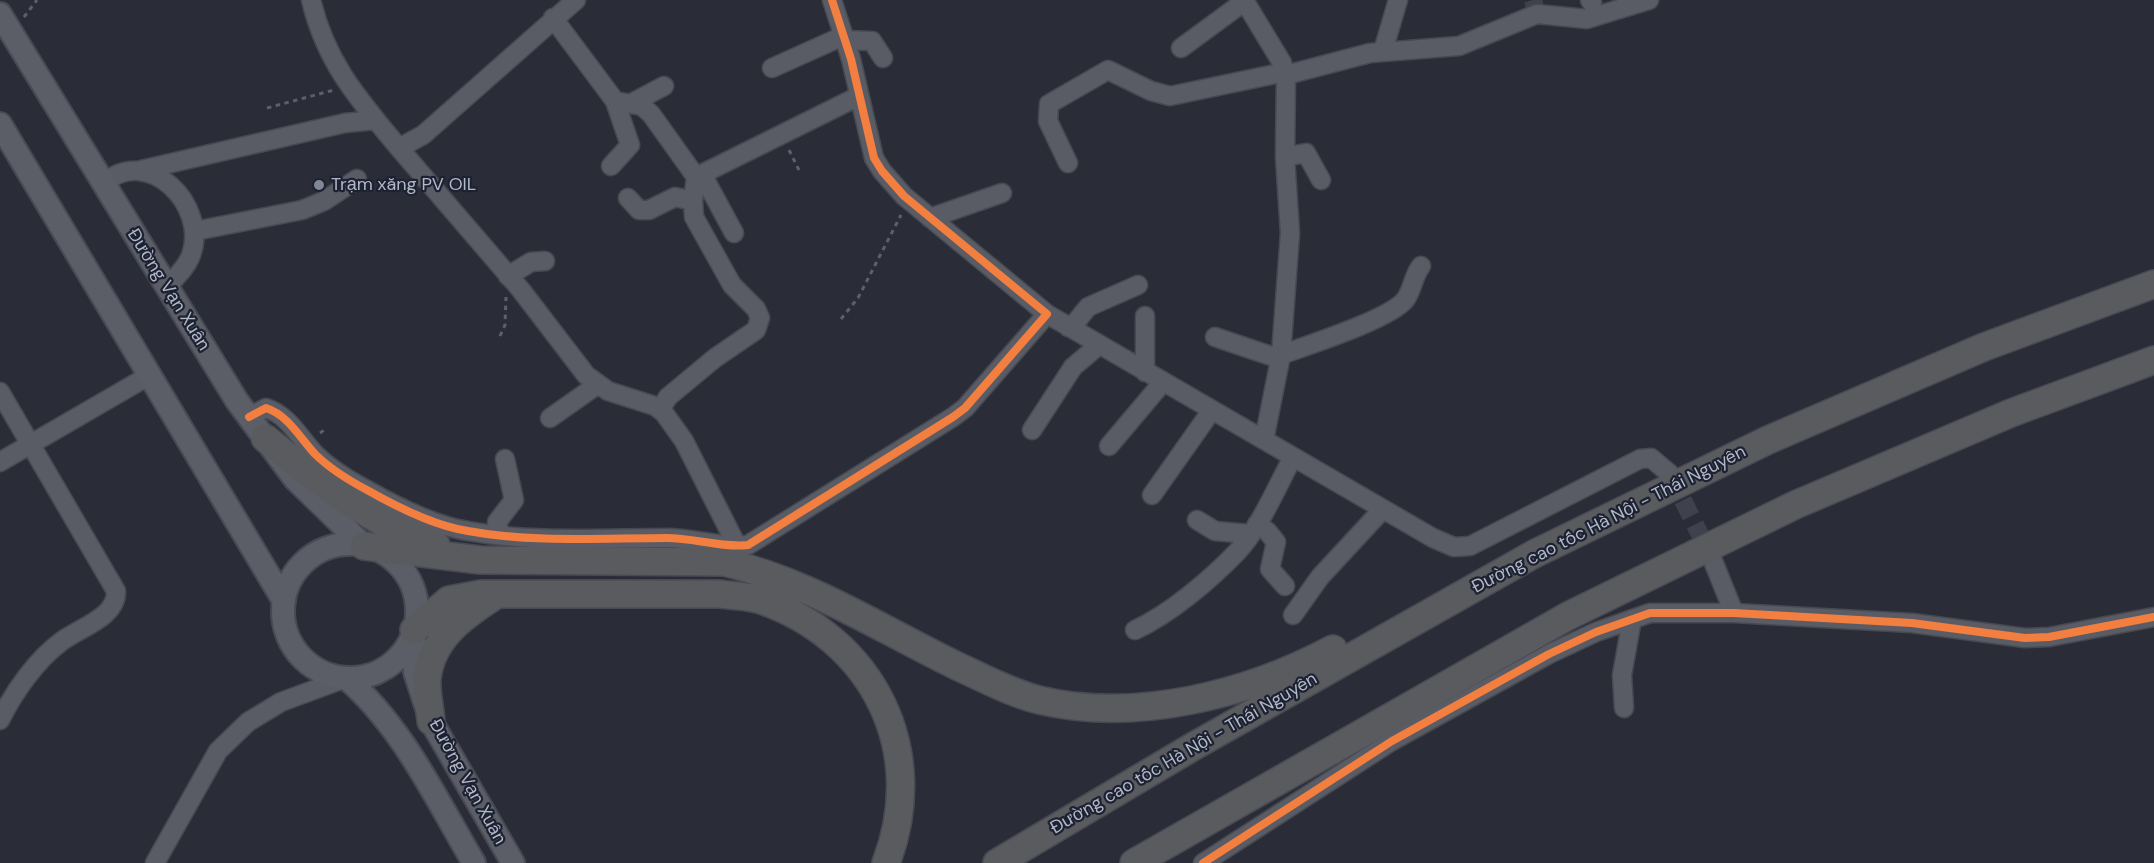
<!DOCTYPE html>
<html>
<head>
<meta charset="utf-8">
<style>
	body { margin:0 }
	canvas { display:block; background:#2a2d37 }
</style>
</head>
<body>
<canvas width="2154" height="863"></canvas>
<script>
const ctx = document.querySelector('canvas').getContext('2d');
ctx.lineJoin = 'round';
function trace(path, color, width, dash) {
  ctx.strokeStyle = color;
  ctx.lineWidth = width;
  ctx.lineCap = dash ? 'butt' : 'round';
  ctx.setLineDash(dash || []);
  ctx.stroke(path);
}
function drawText(font, color, halo, rows, align = 'center') {
  ctx.font = font + ' "DM Sans",sans-serif';
  ctx.lineWidth = 4.5;
  ctx.setLineDash([]);
  ctx.textBaseline = 'middle';
  ctx.strokeStyle = halo;
  ctx.fillStyle = color;
  for (const [text, x, y, turn = 0] of rows) {
    ctx.save();
    ctx.translate(x, y);
    ctx.rotate((+turn || 0) * Math.PI / 180);
    ctx.textAlign = isNaN(turn) ? turn : align;
    if (halo) ctx.strokeText(text, 0, 0);
    ctx.fillText(text, 0, 0);
    ctx.restore();
  }
}
const minorTunnel = new Path2D(`
	M1533,0L1535,7
	M1671,476L1711,557`);
const path = new Path2D(`
	M24,17L37,0
	M267,108L334,90
	M789,150L800,172
	M841,319L858,298L901,215
	M500,336L505,325L506,297
	M320,433L327,428`);
const minor = new Path2D(`
	M311,0C326,63 359,100 399,148L423,135L576,0
	M1244,0L1282,63L1286,75L1285,157L1290,233L1281,355L1264,440
	M1590,0L1592,3
	M553,18L615,101L642,106L651,114L696,177L693,201L694,217L732,285L756,309L760,318L756,330L715,358L668,397L660,410
	M844,40L872,41L883,58
	M1181,48L1245,1
	M1383,51L1398,0
	M772,68L843,36
	M1286,75L1370,53L1459,46L1537,14L1587,19L1649,0
	M632,103L664,86
	M399,148L521,290L586,375L608,391L655,406L664,413L684,441L737,546
	M1285,157L1306,153L1321,180
	M1068,163L1048,121L1049,104L1108,70L1151,91L1170,96L1285,72
	M611,166L630,145L615,101
	M141,170L345,123L376,120
	M702,174L734,233
	M696,177L859,96
	M103,184C148,143 209,206 191,255C187,267 174,279 166,288
	M628,198L639,210H649L675,197L693,201
	M930,218L1002,193
	M195,231L302,210L324,201L357,179
	M508,276L531,262L545,261
	M1047,314L1433,538L1454,547L1470,546L1640,459L1651,458L1670,474
	M1145,316V372
	M1068,327L1076,322L1088,307L1138,285
	M1215,337L1280,359
	M1281,355C1308,345 1388,320 1405,300C1413,290 1412,278 1421,266
	M0,392L116,591C117,617 81,627 62,641C36,660 14,692 0,720
	M249,417L266,408C288,415 300,438 315,454C329,468 350,481 367,490C397,507 434,526 468,531C533,543 602,538 667,538C694,538 722,548 748,545L953,417L965,408L1047,314L904,196L882,171L874,158L851,59L832,0
	M550,418L597,385
	M1032,430L1073,367L1099,345
	M1109,446L1163,382
	M0,462L150,375
	M1152,495L1212,410
	M1197,520L1215,531L1249,534
	M1257,524L1267,531L1276,542L1270,569L1285,586
	M500,535L497,522L514,500L505,459
	M1713,561L1734,613
	M1293,615L1320,577L1383,509
	M1135,630C1170,614 1210,580 1237,552C1261,526 1276,488 1293,457
	M1624,708L1622,675L1632,619
	M155,863L218,751L248,722L281,702L346,678
	M1203,863L1392,741L1549,654L1596,632L1650,613H1734L1912,623L2025,638L2049,637L2154,617`);
const major = new Path2D(`
	M0,14L237,401L295,479L364,546
	M0,124L284,601
	M283 611a67 67 0 1 1 134 0a67 67 0 1 1-134 0Z
	M414,631L415,672L431,721L513,863
	M346,678C403,727 436,799 474,863`);
const highway = new Path2D(`
	M265,438C318,481 371,524 436,545
	M364,546L480,560L724,562C807,581 879,628 955,665C981,677 1011,693 1039,700C1135,723 1247,695 1333,649
	M414,630L449,600L481,594H720C733,596 749,596 761,600C874,639 929,751 886,863
	M431,721C430,708 426,692 427,679C431,639 462,617 493,597
	M997,863L1194,746L1534,554L1768,440L1984,347L2154,284
	M1134,863L1568,616L1795,505L2011,413L2154,360`);
const cycleway = new Path2D(`
	M249,417L266,408C288,415 300,438 315,454C329,468 350,481 367,490C397,507 434,526 468,531C533,543 602,538 667,538C694,538 722,548 748,545L953,417L965,408L1047,314L904,196L882,171L874,158L851,59L832,0
	M1203,863L1392,741L1549,654L1596,632L1650,613H1734L1912,623L2025,638L2049,637L2154,617`);
const markers = [
	[319,185,6,"#838795"]
];
const poiNames = [
	["Trạm xăng PV OIL",331,185]
];
const streetNames = [
	["Đường Vạn Xuân",168,290,58],
	["Đường cao tốc Hà Nội - Thái Nguyên",1609,520,-27],
	["Đường cao tốc Hà Nội - Thái Nguyên",1184,754,-30],
	["Đường Vạn Xuân",467,782,61]
];
trace(minorTunnel, '#3f424d', 18, [18, 9]);
trace(minor, '#464950', 21);
trace(major, '#474a54', 26);
trace(highway, '#474953', 30);
trace(path, '#5d6069', 3, [4.5, 4.5]);
trace(minor, '#5a5c65', 18);
trace(major, '#5c5e67', 22);
trace(highway, '#5a5b5f', 27);
trace(cycleway, '#f27e40', 8);
for (const [x, y, r, color] of markers) {
  const dot = new Path2D();
  dot.arc(x, y, r, 0, 2 * Math.PI);
  ctx.fillStyle = color;
  ctx.fill(dot);
  trace(dot, '#1d2232', 2);
}
drawText('18px', '#b3b8c8', '#1d2232', poiNames, 'left');
drawText('18px', '#b3b8c8', '#1d2232', streetNames);
</script>
</body>
</html>
